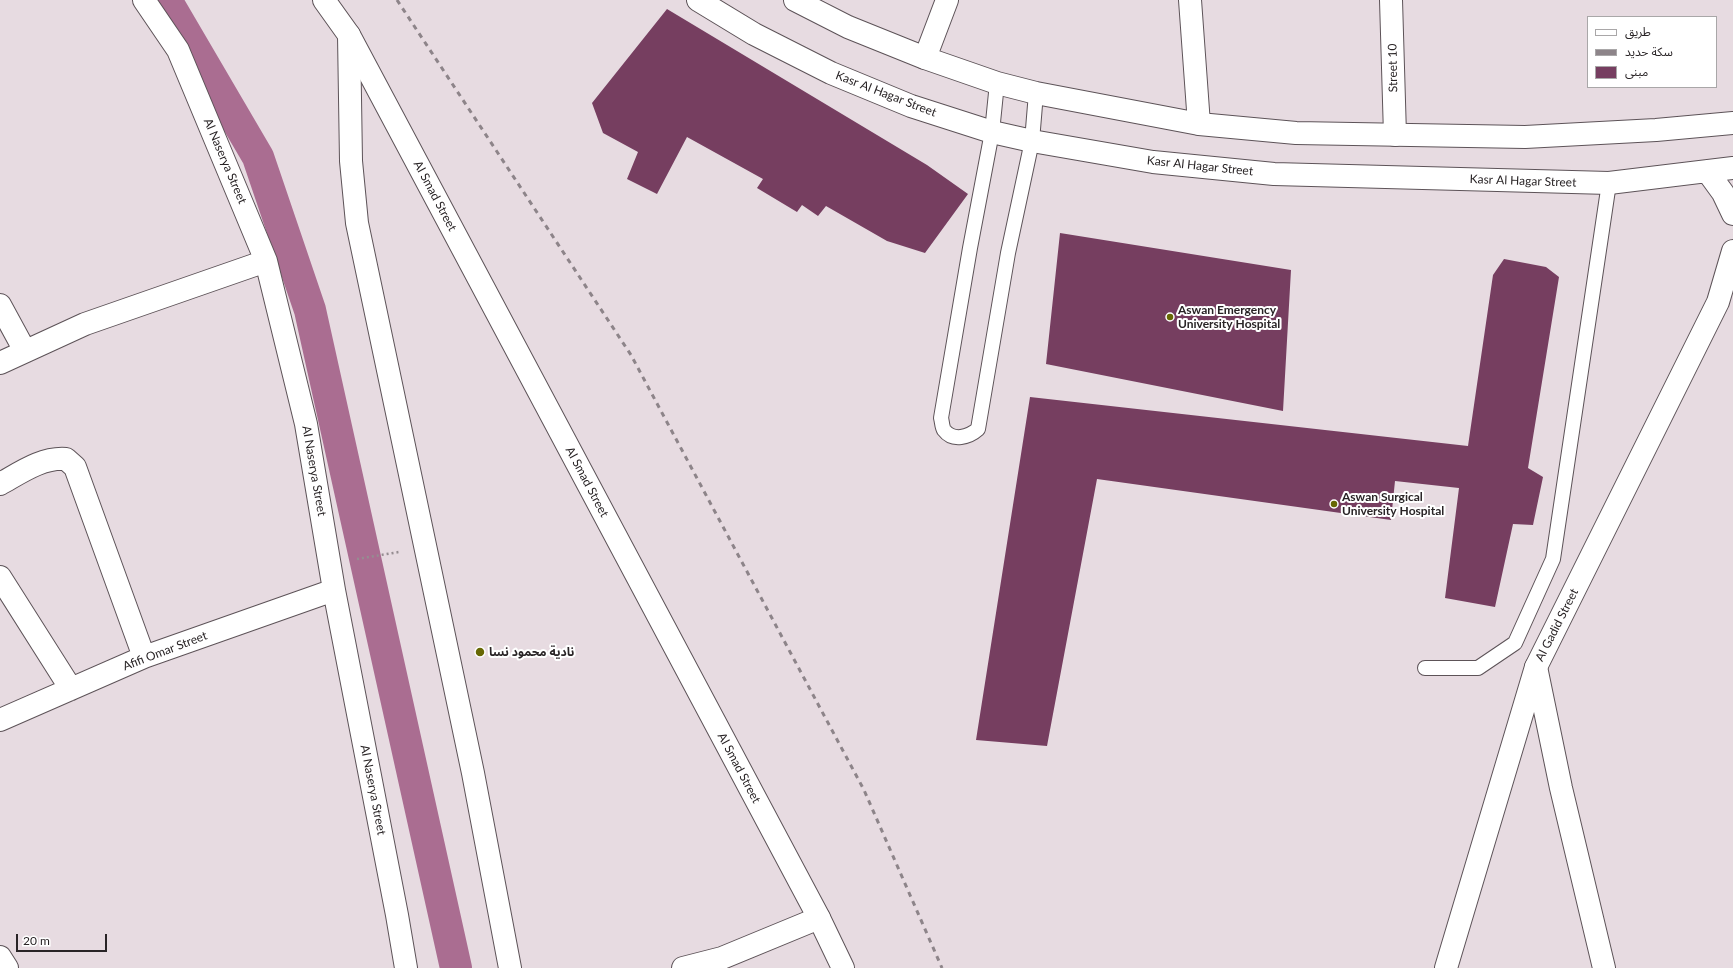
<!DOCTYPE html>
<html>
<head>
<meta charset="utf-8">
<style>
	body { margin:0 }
	#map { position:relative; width:1733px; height:968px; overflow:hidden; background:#e7dbe1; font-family:Lato,"Noto Sans Arabic",sans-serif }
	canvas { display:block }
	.legend { position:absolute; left:1587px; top:16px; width:130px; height:72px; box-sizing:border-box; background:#fff; border:1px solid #a9a7a8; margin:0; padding:5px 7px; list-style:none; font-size:12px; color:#292426 }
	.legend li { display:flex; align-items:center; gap:8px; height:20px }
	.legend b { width:20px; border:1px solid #a9a7a8 }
	.scale { position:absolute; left:16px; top:934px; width:91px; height:18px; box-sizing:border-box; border:2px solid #292426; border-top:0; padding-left:5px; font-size:12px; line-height:14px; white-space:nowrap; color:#292426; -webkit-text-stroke:3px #fff; paint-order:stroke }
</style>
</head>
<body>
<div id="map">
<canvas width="1733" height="968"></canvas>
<ul class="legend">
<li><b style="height:5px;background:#fff"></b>طريق</li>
<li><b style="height:5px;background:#8d8489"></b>سكة حديد</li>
<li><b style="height:11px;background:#763e60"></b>مبنى</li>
</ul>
<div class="scale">20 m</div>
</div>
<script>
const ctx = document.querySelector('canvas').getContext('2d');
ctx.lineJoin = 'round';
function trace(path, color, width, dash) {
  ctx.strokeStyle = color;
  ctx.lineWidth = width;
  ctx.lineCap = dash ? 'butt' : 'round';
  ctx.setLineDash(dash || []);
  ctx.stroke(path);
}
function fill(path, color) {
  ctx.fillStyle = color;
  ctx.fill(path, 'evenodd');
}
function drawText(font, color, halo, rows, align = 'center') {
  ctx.font = font + ' Lato,"Noto Sans Arabic",sans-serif';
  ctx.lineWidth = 4;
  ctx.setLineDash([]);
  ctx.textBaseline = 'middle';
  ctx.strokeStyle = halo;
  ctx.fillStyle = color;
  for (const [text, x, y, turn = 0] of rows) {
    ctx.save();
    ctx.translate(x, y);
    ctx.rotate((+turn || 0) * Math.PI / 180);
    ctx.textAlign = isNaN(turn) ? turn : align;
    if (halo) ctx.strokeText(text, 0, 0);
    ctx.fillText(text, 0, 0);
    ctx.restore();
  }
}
const canal = new Path2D(`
	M166,0L258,157L310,310L456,968`);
const building = new Path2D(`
	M667,9L927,165L968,194L925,253L887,241L826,206L818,216L802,205L797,212L757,188L763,179L687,137L657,194L627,179L638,152L603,133L592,103Z
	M1060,233L1291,270L1283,411L1046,364Z
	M1504,259L1546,267L1559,277L1528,468L1543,477L1533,525L1513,524L1495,607L1445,598L1459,488L1395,481L1391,520L1097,479L1047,746L976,740L1030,397L1468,446L1493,275Z`);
const path = new Path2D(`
	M357,559L399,552`);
const lane = new Path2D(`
	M997,83L992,132L970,248L941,418C942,421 942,427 944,430C953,442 969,437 978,429L1008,253L1032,141L1036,93
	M1425,668H1478L1515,643L1553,559L1609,183`);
const street = new Path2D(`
	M144,0L178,50L266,261L306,424L334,590L397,915L406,968
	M1190,0L1199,124
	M1391,0L1395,135
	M349,35L351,161L357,223L473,773L510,968
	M925,58L947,0
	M0,305L25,351
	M0,363L85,324L266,261
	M0,484C20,473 42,457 66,459L75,467L144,657
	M0,577L71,689
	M1536,667L1561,788L1604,968
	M0,720L144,657L334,590
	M0,957L7,968
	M683,968L722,958L819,918`);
const secondary = new Path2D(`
	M698,0L754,34L831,73L911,106L992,132L1032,141L1153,162L1274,174L1609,183L1733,168
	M795,0L848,27L925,58L997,83L1036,93L1199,124L1296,133L1525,137L1656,130L1733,123
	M1707,171L1723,193L1733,214
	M1446,968L1536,667L1718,302L1733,251`);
const highway = new Path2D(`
	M324,0L349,35L819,918L843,968`);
const rail = new Path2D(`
	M397,0L631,355L864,790L942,968`);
const markers = [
	[1170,317,4,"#676804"],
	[1334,504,4,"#676804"],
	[480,652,5,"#676804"]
];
const streetNames = [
	["Street 10",1393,68,-91],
	["Kasr Al Hagar Street",886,94,21],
	["Al Naserya Street",225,161,67],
	["Kasr Al Hagar Street",1200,166,6],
	["Kasr Al Hagar Street",1523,181,2],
	["Al Smad Street",435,196,62],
	["Al Naserya Street",314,471,80],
	["Al Smad Street",587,482,62],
	["Al Gadid Street",1557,625,-63],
	["Afifi Omar Street",165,651,-21],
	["Al Smad Street",739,768,62],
	["Al Naserya Street",373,790,79]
];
const poiNames = [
	["Aswan Emergency",1178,310],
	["University Hospital",1178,324],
	["Aswan Surgical",1342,497],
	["University Hospital",1342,511],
	["نادية محمود نسا",489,652]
];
trace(canal, '#aa6d91', 32);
fill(building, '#763e60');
trace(lane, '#5d5358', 16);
trace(street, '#5d5358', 24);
trace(secondary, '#5d5358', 24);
trace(highway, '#5d5358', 24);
trace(path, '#968d91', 2.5, [2, 3]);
trace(lane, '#fff', 14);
trace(street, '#fff', 22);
trace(secondary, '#fff', 22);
trace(highway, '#fff', 22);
trace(rail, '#8d8489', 3, [5, 5]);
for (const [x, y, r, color] of markers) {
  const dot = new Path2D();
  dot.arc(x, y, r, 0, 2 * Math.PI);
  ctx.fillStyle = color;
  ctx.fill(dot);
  trace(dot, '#fff', 1.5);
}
drawText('12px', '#292426', '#fff', streetNames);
drawText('bold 12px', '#292426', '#fff', poiNames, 'left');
</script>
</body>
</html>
